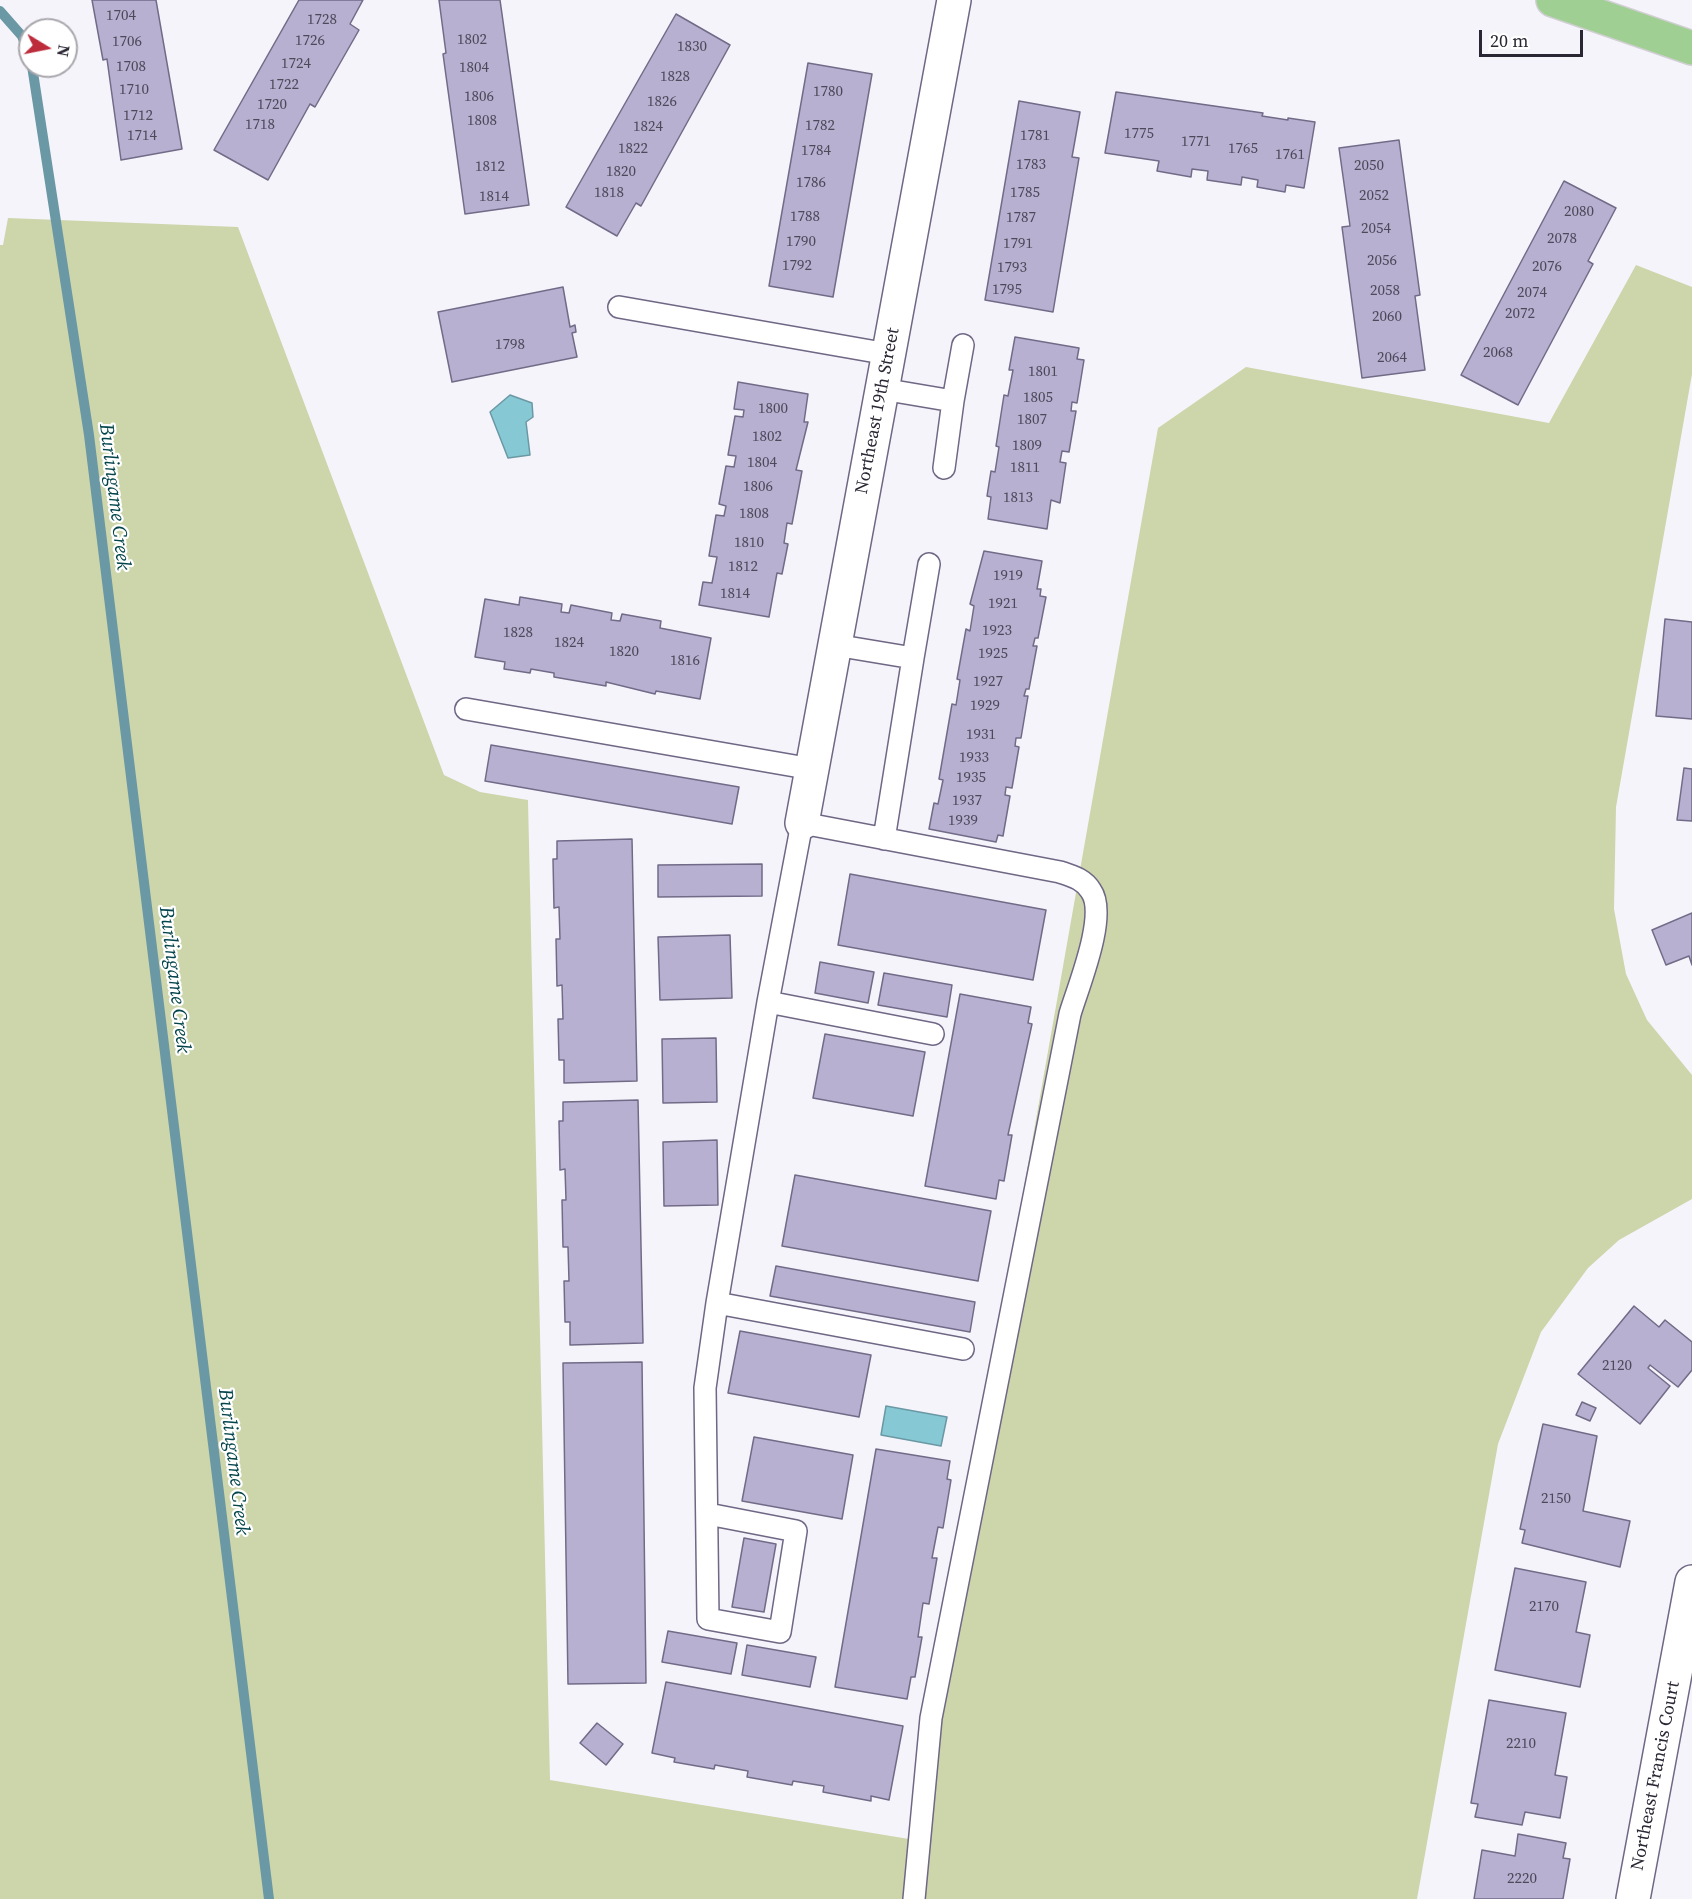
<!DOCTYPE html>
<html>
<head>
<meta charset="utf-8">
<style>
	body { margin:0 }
	#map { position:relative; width:1692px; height:1899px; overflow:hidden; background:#f6f4fb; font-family:"Source Serif 4",serif }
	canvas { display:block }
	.north { position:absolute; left:18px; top:18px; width:60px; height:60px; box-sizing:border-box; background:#fff; border:2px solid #aaa8ad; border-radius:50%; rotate:100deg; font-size:16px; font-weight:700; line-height:24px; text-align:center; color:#2a2633 }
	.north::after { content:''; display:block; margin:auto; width:21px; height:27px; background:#bd2c3b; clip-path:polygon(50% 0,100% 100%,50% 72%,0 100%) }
	.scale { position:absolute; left:1479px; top:30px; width:104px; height:27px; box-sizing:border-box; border:3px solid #2a2633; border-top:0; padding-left:8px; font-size:18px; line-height:21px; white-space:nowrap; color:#2a2633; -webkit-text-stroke:4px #fff; paint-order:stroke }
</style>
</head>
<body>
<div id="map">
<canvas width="1692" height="1899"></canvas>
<div class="north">N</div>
<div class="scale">20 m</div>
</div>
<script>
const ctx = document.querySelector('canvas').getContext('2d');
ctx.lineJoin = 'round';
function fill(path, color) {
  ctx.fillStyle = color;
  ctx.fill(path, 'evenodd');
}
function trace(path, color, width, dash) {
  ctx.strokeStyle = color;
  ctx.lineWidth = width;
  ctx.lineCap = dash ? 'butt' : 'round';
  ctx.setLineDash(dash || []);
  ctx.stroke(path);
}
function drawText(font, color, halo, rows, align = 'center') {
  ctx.font = font + ' "Source Serif 4",serif';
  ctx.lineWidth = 4.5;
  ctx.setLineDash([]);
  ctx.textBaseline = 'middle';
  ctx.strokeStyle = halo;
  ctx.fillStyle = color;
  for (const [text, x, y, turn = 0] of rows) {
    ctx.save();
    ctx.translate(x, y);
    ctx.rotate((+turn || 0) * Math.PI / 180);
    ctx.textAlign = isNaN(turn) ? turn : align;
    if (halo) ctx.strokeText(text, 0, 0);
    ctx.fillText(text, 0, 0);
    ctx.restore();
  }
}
const green = new Path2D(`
	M8,218L238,227L444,775L480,792L528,800L550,1780L909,1839L1158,428L1246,367L1549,423L1636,265L1692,287V374L1616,807L1614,909L1626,974L1647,1020L1692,1075V1199L1619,1240L1588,1268L1541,1332L1498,1444L1417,1899H0V245H3Z`);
const water = new Path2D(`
	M510,395L532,403L533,417L526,422L530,455L508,458L490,412Z
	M886,1406L947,1417L941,1446L881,1435Z`);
const stream = new Path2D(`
	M0,11L22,36L30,57
	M32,66L89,435L269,1899`);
const building = new Path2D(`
	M92,0H156L182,149L121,160L107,59L103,60Z
	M299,0H363L350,24L359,30L315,107L310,104L268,180L214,150Z
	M439,0H500L529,205L465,214L443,54L446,53Z
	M676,14L730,45L641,206L636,203L617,236L566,207Z
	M808,63L872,74L833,297L769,286Z
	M1116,92L1263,113L1262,116L1288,120V118L1315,122L1304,188L1286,185L1285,192L1257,187L1258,180L1242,177L1241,185L1207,180L1208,171L1192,169L1191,177L1157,171L1159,161L1105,153Z
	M1019,101L1080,112L1072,157L1079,158L1053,312L985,300Z
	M1399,140L1420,295L1415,296L1425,370L1362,378L1342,227L1350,226L1339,148Z
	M1564,181L1616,208L1588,261L1593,264L1518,405L1461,375Z
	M563,287L570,327L575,325L576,332L572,333L577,357L452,382L438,312Z
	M1015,337L1079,348L1077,359L1084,360L1077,403L1072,402L1071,411H1076L1069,452L1062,451L1060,462L1066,463L1060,503L1051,500L1047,529L988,519L991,497L987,496L991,471L995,472L999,447L996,446L1004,395L1008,396L1013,370H1009Z
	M738,382L808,394L804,422H808L796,470L802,471L792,524L787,523L784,543L788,544L782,574L777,573L769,617L699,605L703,582L712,583L717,557L709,556L716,515L724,516L726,506L719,504L726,466L734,467L736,456L728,455L735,416L743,417L744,410L734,409Z
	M984,551L1042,561L1037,589H1041L1040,596L1046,597L1038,638H1035L1033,646H1037L1029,689H1026L1024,696H1028L1021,738H1016L1015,746L1019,747L1012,788L1006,787L1005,795L1010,796L1003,836L998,835L996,842L929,829L934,803L938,804L943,780L939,779L952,704L956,705L960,680L957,679L966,629L970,631L974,606L970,604Z
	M520,597L562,604L561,612L569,613L571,605L612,613L611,620L620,621L622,614L661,621L660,628L711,638L700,699L656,691L655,694L606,682V686L554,677V673L531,669L530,673L504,669L505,662L475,657L485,599L519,605Z
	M1665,619L1692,622V719L1656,716Z
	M491,745L739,787L732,824L485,781Z
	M1684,768L1692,769V821L1677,820Z
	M632,839L637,1081L564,1083V1060H559L558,1019H563L562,985L557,986L556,939H560L559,907L554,908L553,859H557V841Z
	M762,864V896L658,897V865Z
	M850,874L1046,910L1033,980L838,945Z
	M1692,913V965L1689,956L1666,965L1652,930Z
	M730,935L732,998L660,1000L658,937Z
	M820,962L874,972L868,1003L815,993Z
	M884,973L952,985L947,1017L878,1005Z
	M960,994L1031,1007L1028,1023L1032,1024L1008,1135H1012L1004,1181L999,1180L996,1199L925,1186Z
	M825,1034L925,1052L913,1116L813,1098Z
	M716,1038L717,1102L663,1103L662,1039Z
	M638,1100L643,1343L570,1345V1322H565L564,1281H569L568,1247H563L562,1200H566L565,1169L560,1170L559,1121H563V1102Z
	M717,1140L718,1205L664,1206L663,1142Z
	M795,1175L991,1211L978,1281L782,1246Z
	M776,1266L975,1302L970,1332L770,1296Z
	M1634,1306L1659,1327L1665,1320L1692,1342V1370L1678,1387L1650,1365L1648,1368L1670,1386L1640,1424L1578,1374Z
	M740,1331L871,1355L859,1417L728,1393Z
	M642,1362L646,1683L568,1684L563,1363Z
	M1582,1402L1596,1408L1590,1421L1576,1415Z
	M1543,1424L1597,1436L1583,1511L1630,1521L1620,1567L1522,1543L1525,1530L1520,1529Z
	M754,1437L853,1455L842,1519L742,1501Z
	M876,1449L950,1461L947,1479L951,1480L943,1528L938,1527L932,1558H937L929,1604L923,1603L918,1637H922L915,1677H911L907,1699L835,1687Z
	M744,1538L776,1544L764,1612L732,1607Z
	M1515,1568L1586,1582L1576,1632L1590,1635L1580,1687L1495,1670Z
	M668,1631L737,1643L731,1674L662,1662Z
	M747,1645L816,1657L810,1687L742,1675Z
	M666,1682L903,1726L889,1800L871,1796V1801L823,1792L824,1786L793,1781L792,1785L747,1777L748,1771L715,1765L714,1769L674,1762L675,1758L652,1753Z
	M1489,1700L1566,1713L1555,1775L1567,1777L1560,1818L1525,1812L1522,1825L1475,1817L1478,1804L1471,1803Z
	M597,1723L623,1744L606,1765L580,1743Z
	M1518,1834L1566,1843L1563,1858L1570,1859L1563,1899H1474L1482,1850L1515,1856Z`);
const lane = new Path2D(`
	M619,307L888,354
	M882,389L953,401L963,345
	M944,468L953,401
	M835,645L913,658L929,564
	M466,709L812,769
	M884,839L913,658
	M768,1002L933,1034
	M717,1303L963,1349
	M708,1514L796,1531L780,1632L708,1619L705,1388L717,1303L768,1002L802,823L1060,872C1072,876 1084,879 1091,891C1108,915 1078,987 1070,1014L931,1718L914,1899`);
const street = new Path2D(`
	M802,823L954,0
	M1633,1899L1692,1582`);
const highway = new Path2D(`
	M1553,0L1692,48`);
const numberNames = [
	["1704",121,16],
	["1728",322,20],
	["1802",472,40],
	["1726",310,41],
	["1706",127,42],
	["1830",692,47],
	["1724",296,64],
	["1708",131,67],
	["1804",474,68],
	["1828",675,77],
	["1722",284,85],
	["1710",134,90],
	["1780",828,92],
	["1806",479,97],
	["1826",662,102],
	["1720",272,105],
	["1712",138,116],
	["1808",482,121],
	["1718",260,125],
	["1782",820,126],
	["1824",648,127],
	["1775",1139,134],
	["1714",142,136],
	["1781",1035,136],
	["1771",1196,142],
	["1822",633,149],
	["1765",1243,149],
	["1784",816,151],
	["1761",1290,155],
	["1783",1031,165],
	["2050",1369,166],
	["1812",490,167],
	["1820",621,172],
	["1786",811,183],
	["1818",609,193],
	["1785",1025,193],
	["2052",1374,196],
	["1814",494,197],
	["2080",1579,212],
	["1788",805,217],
	["1787",1021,218],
	["2054",1376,229],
	["2078",1562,239],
	["1790",801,242],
	["1791",1018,244],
	["2056",1382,261],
	["1792",797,266],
	["2076",1547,267],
	["1793",1012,268],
	["1795",1007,290],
	["2058",1385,291],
	["2074",1532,293],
	["2072",1520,314],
	["2060",1387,317],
	["1798",510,345],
	["2068",1498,353],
	["2064",1392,358],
	["1801",1043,372],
	["1805",1038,398],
	["1800",773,409],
	["1807",1032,420],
	["1802",767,437],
	["1809",1027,446],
	["1804",762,463],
	["1811",1025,468],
	["1806",758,487],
	["1813",1018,498],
	["1808",754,514],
	["1810",749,543],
	["1812",743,567],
	["1919",1008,576],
	["1814",735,594],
	["1921",1003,604],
	["1923",997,631],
	["1828",518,633],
	["1824",569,643],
	["1820",624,652],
	["1925",993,654],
	["1816",685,661],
	["1927",988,682],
	["1929",985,706],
	["1931",981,735],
	["1933",974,758],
	["1935",971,778],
	["1937",967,801],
	["1939",963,821],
	["2120",1617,1366],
	["2150",1556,1499],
	["2170",1544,1607],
	["2210",1521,1744],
	["2220",1522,1879]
];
const streetNames = [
	["Northeast 19th Street",878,411,-79],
	["Northeast Francis Court",1656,1776,-79]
];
const waterNames = [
	["Burlingame Creek",114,497,83],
	["Burlingame Creek",174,980,83],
	["Burlingame Creek",233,1462,83]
];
fill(green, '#cdd5ab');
fill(water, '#86c9d4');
trace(water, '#6a98a4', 1.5);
trace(stream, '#6a98a4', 10);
fill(building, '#b7b0d0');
trace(building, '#726b88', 1.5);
trace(lane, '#6f6784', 24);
trace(street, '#6f6784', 36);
trace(highway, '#d0cfd2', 36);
trace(lane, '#fff', 21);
trace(street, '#fff', 33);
trace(highway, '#9fcf92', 33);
drawText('15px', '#4d485a', null, numberNames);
drawText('18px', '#2a2633', '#fff', streetNames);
drawText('italic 20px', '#03444b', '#fff', waterNames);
</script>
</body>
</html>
